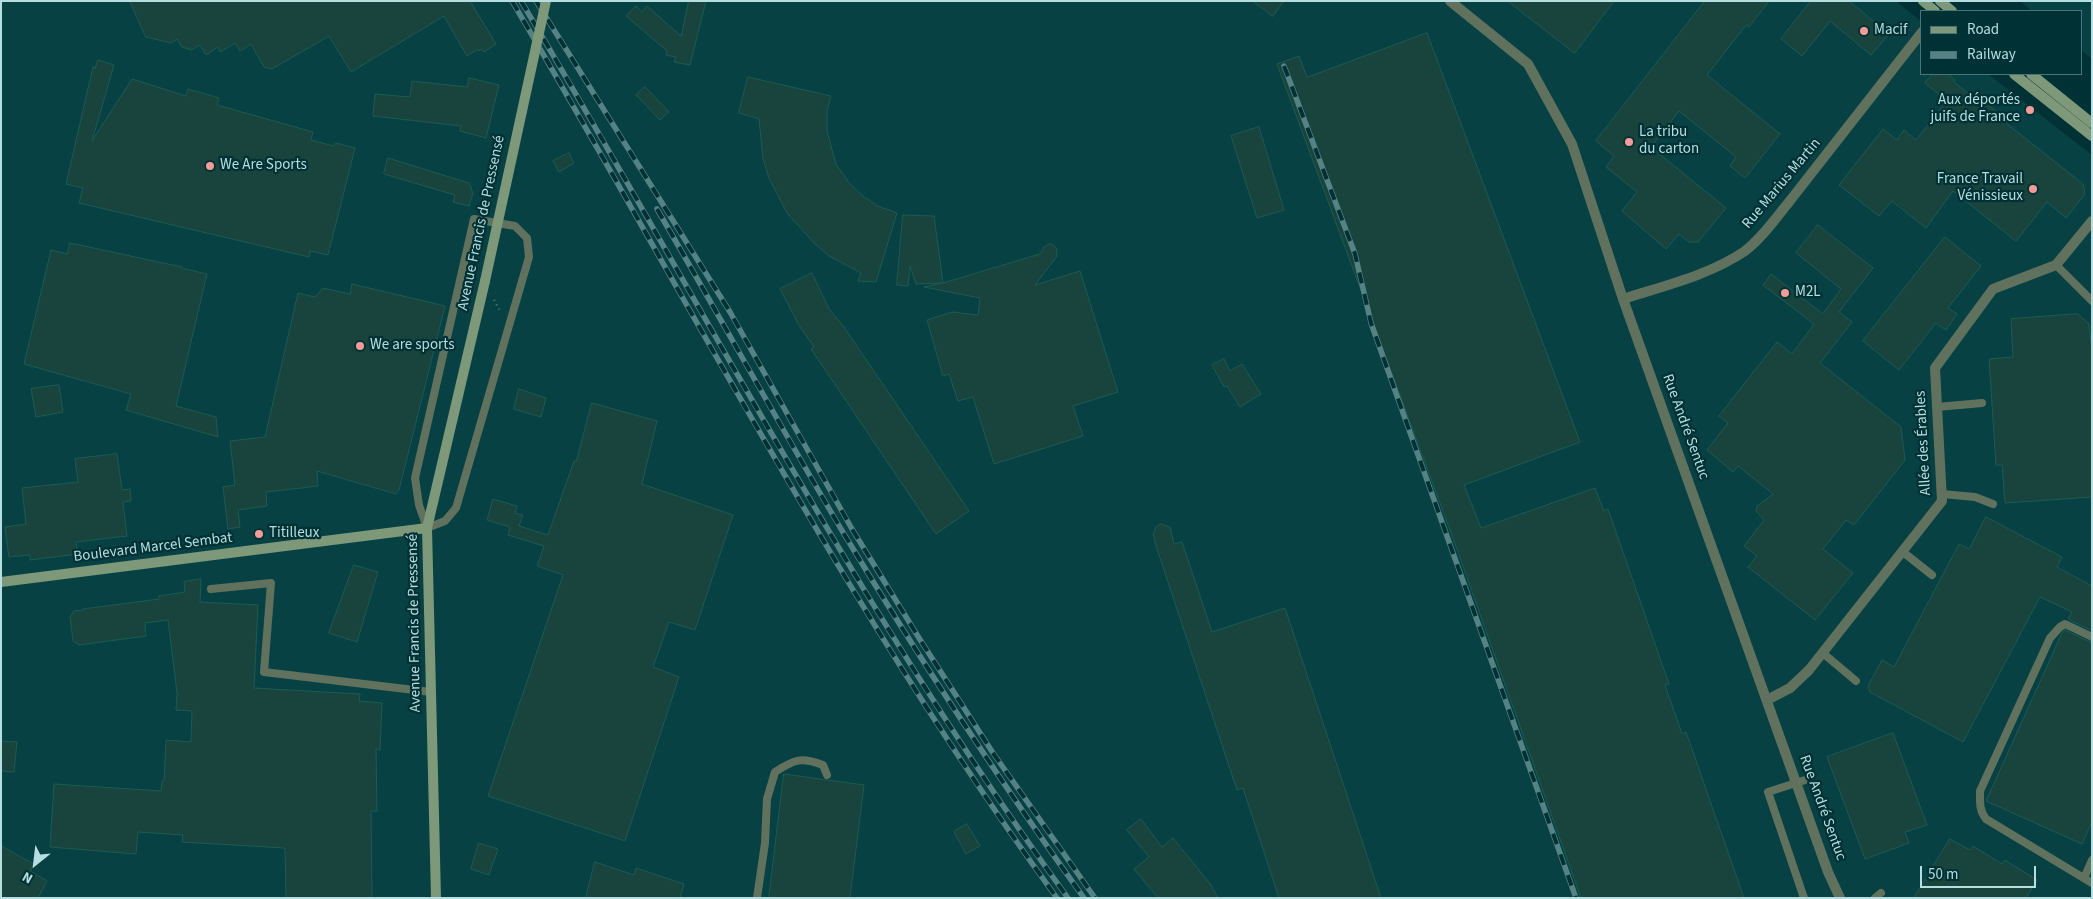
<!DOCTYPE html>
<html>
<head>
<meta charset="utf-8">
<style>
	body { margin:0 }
	#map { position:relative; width:2093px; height:899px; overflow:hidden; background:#003235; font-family:"Source Sans 3",sans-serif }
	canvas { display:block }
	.frame { position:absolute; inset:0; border:2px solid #b6dddf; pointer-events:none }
	.legend { position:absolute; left:1920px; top:10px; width:162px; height:65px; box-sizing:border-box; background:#003235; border:1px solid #497679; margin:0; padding:6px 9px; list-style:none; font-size:15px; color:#b6dddf }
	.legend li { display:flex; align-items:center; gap:10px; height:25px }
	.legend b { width:25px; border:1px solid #497679 }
	.north { position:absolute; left:10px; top:839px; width:50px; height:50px; -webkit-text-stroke:4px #003235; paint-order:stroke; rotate:209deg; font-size:14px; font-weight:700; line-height:20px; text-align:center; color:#b6dddf }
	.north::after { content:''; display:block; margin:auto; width:18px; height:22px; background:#b6dddf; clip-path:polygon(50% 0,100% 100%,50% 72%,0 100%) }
	.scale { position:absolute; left:1920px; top:866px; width:116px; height:22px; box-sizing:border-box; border:2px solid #b6dddf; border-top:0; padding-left:6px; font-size:15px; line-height:18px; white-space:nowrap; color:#b6dddf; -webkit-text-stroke:4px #003235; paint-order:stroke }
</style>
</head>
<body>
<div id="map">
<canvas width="2093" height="899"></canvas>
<div class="frame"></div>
<ul class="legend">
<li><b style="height:6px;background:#7d997a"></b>Road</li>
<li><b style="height:6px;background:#558284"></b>Railway</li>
</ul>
<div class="north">N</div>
<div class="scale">50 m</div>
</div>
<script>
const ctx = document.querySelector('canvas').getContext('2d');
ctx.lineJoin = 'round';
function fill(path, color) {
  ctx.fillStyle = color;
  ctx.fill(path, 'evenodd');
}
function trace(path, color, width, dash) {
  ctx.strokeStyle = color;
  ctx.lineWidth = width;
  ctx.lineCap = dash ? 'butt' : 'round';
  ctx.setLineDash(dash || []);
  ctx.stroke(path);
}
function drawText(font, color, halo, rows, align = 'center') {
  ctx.font = font + ' "Source Sans 3",sans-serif';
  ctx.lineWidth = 4.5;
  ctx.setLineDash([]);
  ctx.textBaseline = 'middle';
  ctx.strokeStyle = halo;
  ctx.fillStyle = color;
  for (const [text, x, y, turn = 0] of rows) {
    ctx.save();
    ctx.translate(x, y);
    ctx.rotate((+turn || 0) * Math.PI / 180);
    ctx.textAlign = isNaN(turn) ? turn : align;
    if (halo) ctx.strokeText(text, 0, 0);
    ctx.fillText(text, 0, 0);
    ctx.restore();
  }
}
const built = new Path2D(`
	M1,1H1896L1922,22V74H1988L2092,155V898H1Z
	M2020,1H2092V59L2082,51V11H2032Z`);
const building = new Path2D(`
	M130,1H470L496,44L484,52L482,49L479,51L478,49L467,56L444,16L351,72L329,36L272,69L264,67L251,44L240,51L235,43L220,52L218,47L206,55L200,45L192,50L182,47L177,39L171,43L146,37Z
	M689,1H706L690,65L674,62L676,57L666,55L667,51L626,16L636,6L642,12L647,6L681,36Z
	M1253,1H1284L1273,16Z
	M1508,1H1614L1575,53Z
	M1705,1H1769L1749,27L1746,25L1707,75L1780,134L1745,178L1730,166L1736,157L1679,111L1651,147L1726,208L1698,242H1689L1679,234L1666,249L1622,211L1637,192L1606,167L1614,156L1596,141Z
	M1811,1H1849L1889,34L1871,55L1830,21L1802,56L1781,39Z
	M1427,33L1580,442L1464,485L1481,528L1595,488L1604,511L1608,509L1669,684L1665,685L1682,734L1686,732L1744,898H1581L1453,538L1277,64L1299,56L1307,77Z
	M98,60L114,65L92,141L132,79L186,96L188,89L219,98L217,105L313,132L311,140L334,146L336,143L355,148L328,255L310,251L309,257L79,203L83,188L66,184L93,67L95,68Z
	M1933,74H1948L1955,80L1954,82L1975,99L1977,96L2008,121L2006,123L2083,184L2085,194L2066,218L2047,202L2016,241L1953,191L1926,228L1892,201L1879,216L1839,185L1883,129L1897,140L1904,130L1916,140L1947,101L1925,83Z
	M748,77L831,96L827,111V131L836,164L850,184L864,197L878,206L897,213L876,282L858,281L861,273L829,256L814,243L787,213L769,178L763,159L759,119L739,113Z
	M469,78L499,85L486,138L460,131L461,126L373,116L375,94L410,97L412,81L467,87Z
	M645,87L669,112L660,120L636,95Z
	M1259,127L1284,210L1257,218L1231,136Z
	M569,153L574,163L559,172L553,161Z
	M388,158L469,183L473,193L469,206L453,202L455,195L384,174Z
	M903,215L934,216L943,283L1040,254L1044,247L1049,244H1052L1057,249V256L1035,285L1080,271L1118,392L1073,406L1083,436L994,464L973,397L958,401L949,374L943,376L927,320L952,312L978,315L980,298L924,287L943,283L916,284L910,266L908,286L897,285Z
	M1818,225L1873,268L1839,312L1852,322L1820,363L1901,427L1905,460L1854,525L1846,520L1823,549L1853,573L1815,620L1748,567L1757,556L1744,546L1764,520L1756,511L1757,506L1773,494L1738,466L1733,472L1707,450L1728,423L1719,416L1777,342L1792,354L1814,324L1763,285L1771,274L1823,314L1841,289L1796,253Z
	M1945,237L1981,266L1948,308L1957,314L1946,330L1936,323L1899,370L1863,341Z
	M70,243L182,267L181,268L207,274L176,406L216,417L218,437L126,410L131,394L24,364L51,250L67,254Z
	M812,273L829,309L844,327L969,511L936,534L811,349L814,347L800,327L780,289Z
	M352,284L445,306L399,490L396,494L317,471L318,486L266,492L267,506L238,510L240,527L228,529L223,487L235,485L230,441L265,437L298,293L315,297L323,288L350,294Z
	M2078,314L2089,324L2092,352V497L2005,503L2002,465H1996L1989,359L2013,357L2011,319Z
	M1224,359L1230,371L1242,364L1261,394L1240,407L1227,386L1224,387L1212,365Z
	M59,385L63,412L36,417L31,389Z
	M519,389L546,398L541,417L514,409Z
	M592,403L657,421L642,484L733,515L695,630L669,622L653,667L679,677L625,841L488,796L563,575L537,566L544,546L508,535L510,527L487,520L493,499L517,506L515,513L523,515L519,526L548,535L574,461H576Z
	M117,454L122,490L130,489L131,501L123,502L127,536L76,542L78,554L30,560V555L9,557L5,527L26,524L22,488L78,482L75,459Z
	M1986,517L2062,557L2057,567L2092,586V631L2068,619L2072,612L2040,597L1963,742L1870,692L1868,686L1882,660L1894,667L1959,544L1969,549Z
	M1161,524L1170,527L1174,544L1182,542L1212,632L1285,608L1381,898H1279L1243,788L1237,790L1157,549L1153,534L1156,527Z
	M354,565L378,572L357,642L329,633Z
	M201,579L200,602L258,605L254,688L360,694L359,701L382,703L380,750L376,749L377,811H371L372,898H286L285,848L182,842L183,835L138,832L136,854L50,847L54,784L161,791L162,781H164L166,740L191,742L192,711L176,710L177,693L168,620L145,623L146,636L79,645L73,641L70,617L74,611L83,610V609L159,599V596L185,592L184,582Z
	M2065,630L2092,643V822L2082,844L1986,801L2062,633Z
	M1893,733L1927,825L1905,832L1909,843L1865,859L1827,757Z
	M1,741L17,742L14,772L1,771Z
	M784,774L864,785L850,898H769Z
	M1141,819L1162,847L1173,838L1211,885L1218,898H1158L1134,869L1149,857L1127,830Z
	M967,824L980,846L966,854L954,832Z
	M1950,839L1970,850L1973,846L2002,864L2005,860L2037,880L2026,898H1914Z
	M479,843L498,849L489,875L471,869Z
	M1,846L34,864L30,871L47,881L38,898H1Z
	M595,862L634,875L636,868L684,884L680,898H586Z`);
const path = new Path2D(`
	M494,300L501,313`);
const lane = new Path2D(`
	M474,219L515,226L527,238L529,257L456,508L445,521L427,528L419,505L415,478Z
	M2056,265L2092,301
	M1937,407L1982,403
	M1942,494L1975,497L1993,504
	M1903,552L1932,575
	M211,589L271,583L264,672L431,692
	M2092,637L2065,624L2060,627L2050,638L1980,791C1980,802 1979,810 1986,819L2092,883
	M1824,654L1856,681
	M2084,878L2092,860
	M757,898L765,843L767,799L775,772C795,759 801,757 823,765L827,775
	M1804,898L1768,792L1805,780
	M1875,898L1881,893`);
const street = new Path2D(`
	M1450,1L1528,64L1572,144L1623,299L1828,872L1840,898
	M1623,299C1663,286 1710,275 1745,251C1762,238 1775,219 1789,202L1922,32
	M1767,700L1790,688L1809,670L1942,501L1935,368L1993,289L2056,265L2092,221`);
const secondary = new Path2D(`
	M1923,1L1935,11
	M1940,1L1952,11
	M2014,74L2092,136
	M2031,74L2092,123
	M1,582L427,528
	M436,898L427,528L485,281`);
const rail = new Path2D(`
	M512,1C690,302 850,615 1057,898
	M521,1C701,302 861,614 1068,898
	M536,1L730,312L852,529L919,638L993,753L1095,898
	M1284,66L1355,254L1371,323L1576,898
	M657,209C720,317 780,426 844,534C919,658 999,780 1084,898`);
const secondaryBridge = new Path2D(`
	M485,281L546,1`);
const markers = [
	[1864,31,5,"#f59b99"],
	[2030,110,5,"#f59b99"],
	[1629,142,5,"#f59b99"],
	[210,166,5,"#f59b99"],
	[2033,189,5,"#f59b99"],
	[1785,293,5,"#f59b99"],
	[360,346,5,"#f59b99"],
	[259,534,5,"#f59b99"]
];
const poiNames = [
	["Macif",1874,31],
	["Aux déportés",2020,101,"right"],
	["juifs de France",2020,118,"right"],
	["La tribu",1639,133],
	["du carton",1639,150],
	["We Are Sports",220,166],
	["France Travail",2023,180,"right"],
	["Vénissieux",2023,197,"right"],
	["M2L",1795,293],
	["We are sports",370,346],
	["Titilleux",269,534]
];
const streetNames = [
	["Rue Marius Martin",1782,184,-50],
	["Avenue Francis de Pressensé",482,223,-78],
	["Rue André Sentuc",1685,427,70],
	["Allée des Érables",1924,443,-93],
	["Boulevard Marcel Sembat",153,548,-7],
	["Avenue Francis de Pressensé",415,623,-91],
	["Rue André Sentuc",1822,808,70]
];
fill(built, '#074144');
fill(building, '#19443e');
trace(building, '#1c5b52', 1);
trace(path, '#4e7b7e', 2.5, [1, 4]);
trace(lane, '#60725e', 8);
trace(street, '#60725e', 10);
trace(secondary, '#7d997a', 10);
trace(rail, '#558284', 5.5);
trace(rail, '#003235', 4, [11]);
trace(secondaryBridge, '#7d997a', 10);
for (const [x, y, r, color] of markers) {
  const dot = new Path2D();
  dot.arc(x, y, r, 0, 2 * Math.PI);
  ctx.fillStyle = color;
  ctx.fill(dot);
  trace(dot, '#003235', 2);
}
drawText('15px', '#b6dddf', '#003235', poiNames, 'left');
drawText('15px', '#b6dddf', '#003235', streetNames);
</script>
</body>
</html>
